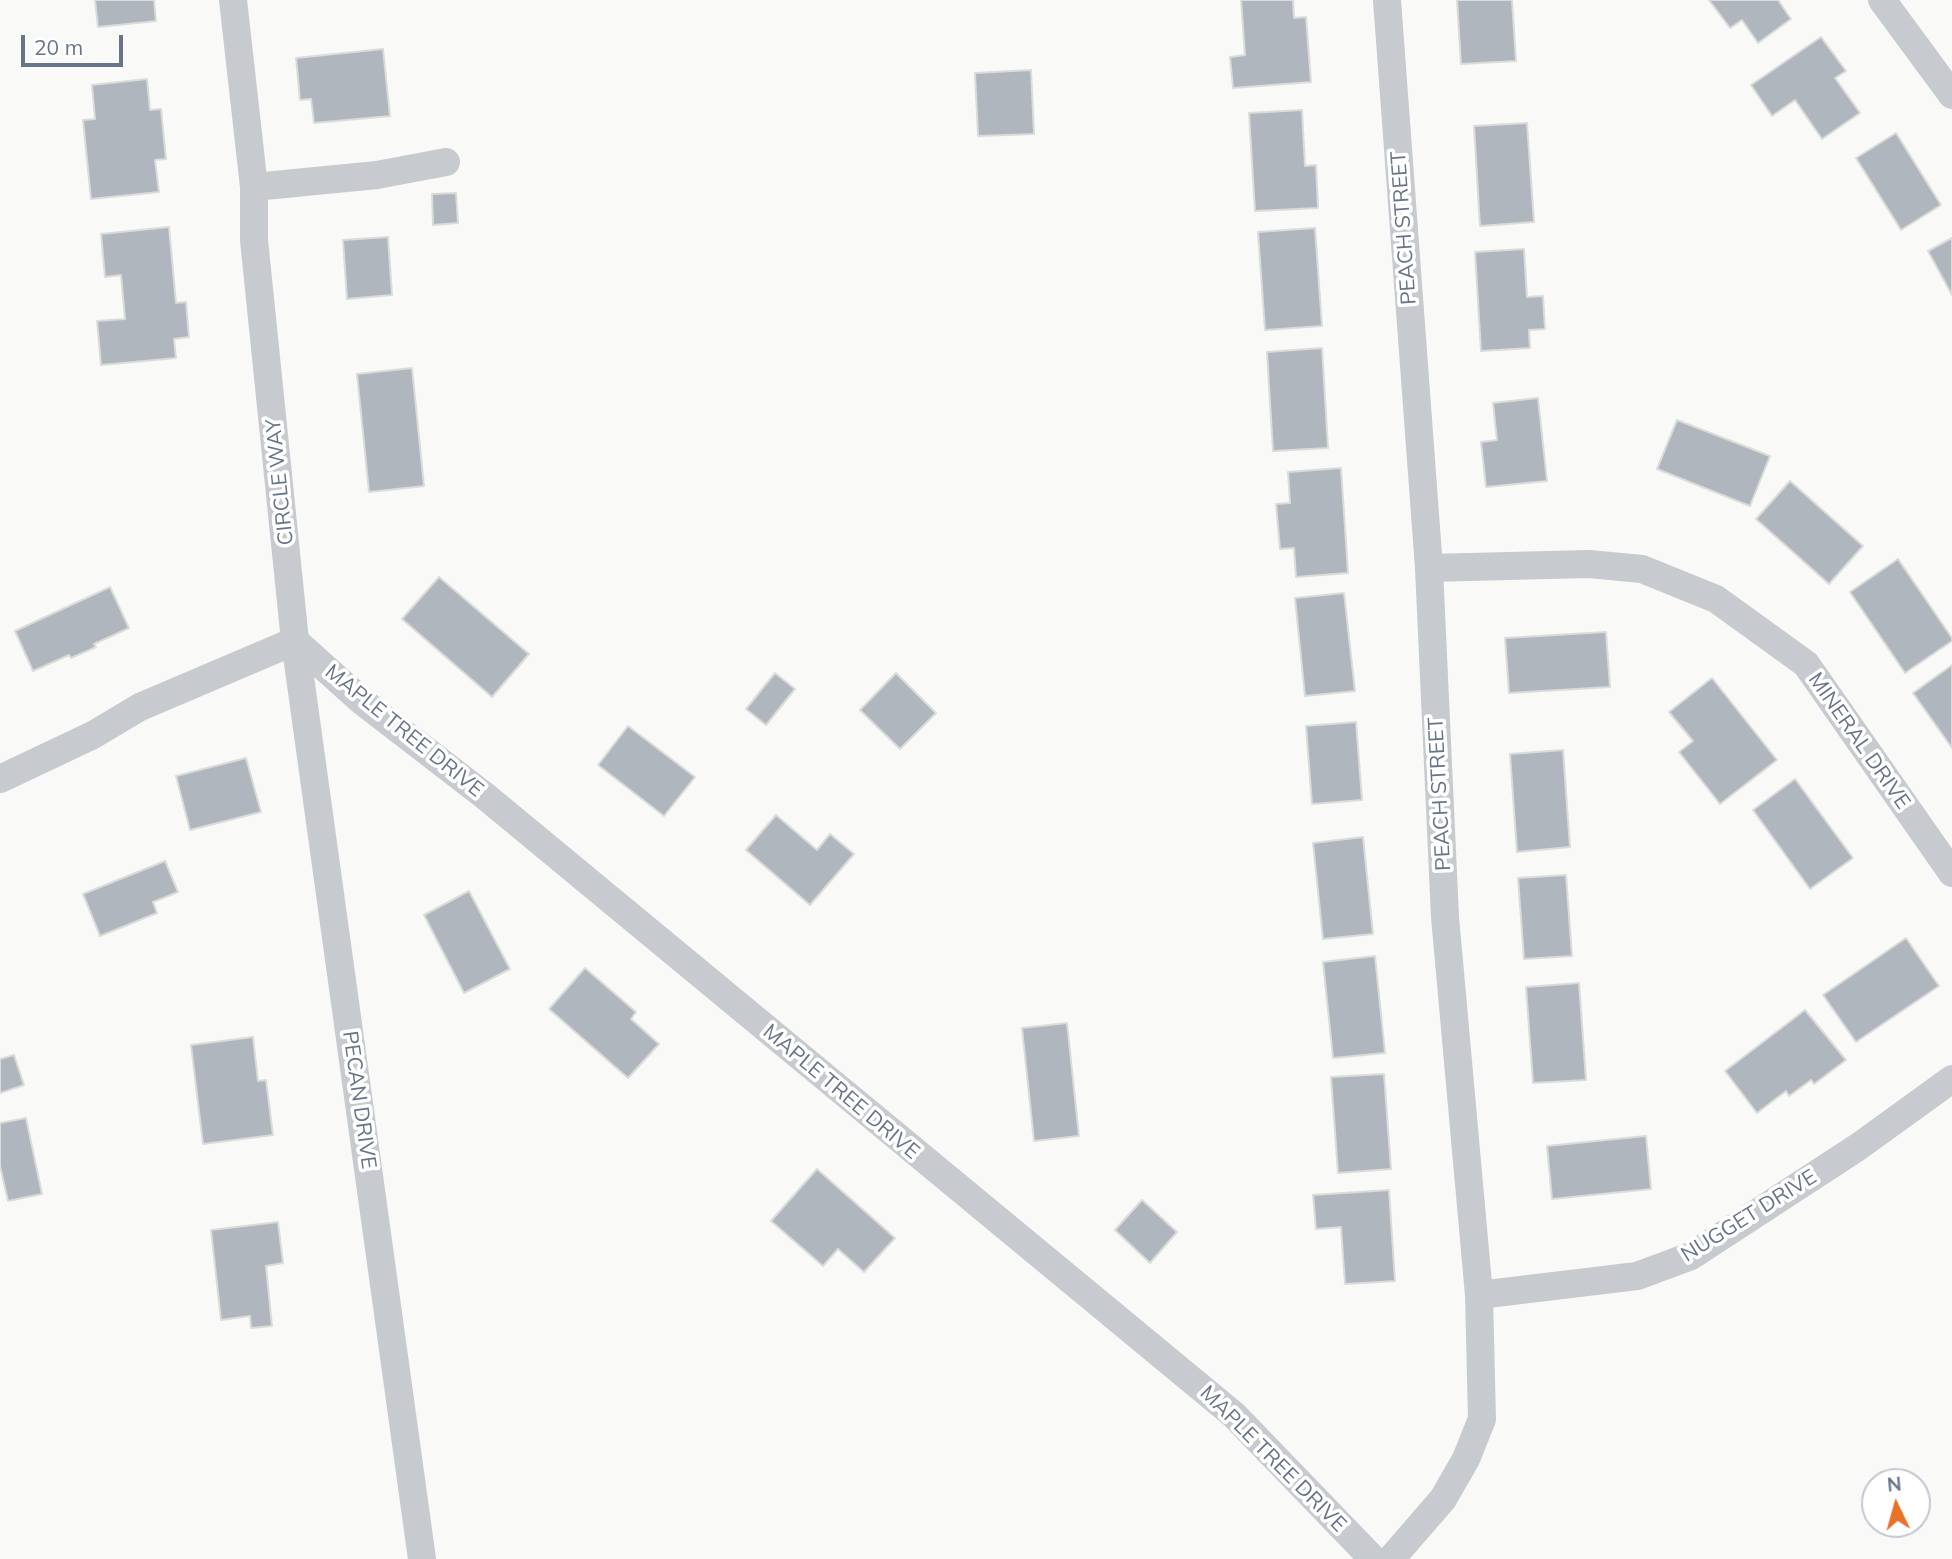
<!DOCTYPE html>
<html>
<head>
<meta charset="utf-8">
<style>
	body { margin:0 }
	#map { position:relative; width:1952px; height:1559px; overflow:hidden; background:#f9f9f7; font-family:Mulish,sans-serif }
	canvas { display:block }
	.north { position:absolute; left:1861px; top:1468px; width:70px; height:70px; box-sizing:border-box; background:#fff; border:2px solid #c2c8d0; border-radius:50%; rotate:355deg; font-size:19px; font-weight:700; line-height:28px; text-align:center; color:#677589 }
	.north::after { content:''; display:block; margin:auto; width:24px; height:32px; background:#e87228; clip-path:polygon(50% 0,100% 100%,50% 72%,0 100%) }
	.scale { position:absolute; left:21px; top:35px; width:102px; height:32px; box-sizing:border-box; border:4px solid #677589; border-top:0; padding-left:9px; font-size:21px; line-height:24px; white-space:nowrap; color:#677589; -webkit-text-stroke:5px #fff; paint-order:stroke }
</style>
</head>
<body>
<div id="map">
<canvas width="1952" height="1559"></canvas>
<div class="north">N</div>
<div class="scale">20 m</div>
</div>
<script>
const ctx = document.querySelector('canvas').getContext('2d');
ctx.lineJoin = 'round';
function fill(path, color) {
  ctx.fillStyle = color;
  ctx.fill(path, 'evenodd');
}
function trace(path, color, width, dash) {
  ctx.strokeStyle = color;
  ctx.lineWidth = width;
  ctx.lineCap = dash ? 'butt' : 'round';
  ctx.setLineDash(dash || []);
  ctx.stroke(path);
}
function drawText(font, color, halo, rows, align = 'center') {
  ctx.font = font + ' Mulish,sans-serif';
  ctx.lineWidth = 7;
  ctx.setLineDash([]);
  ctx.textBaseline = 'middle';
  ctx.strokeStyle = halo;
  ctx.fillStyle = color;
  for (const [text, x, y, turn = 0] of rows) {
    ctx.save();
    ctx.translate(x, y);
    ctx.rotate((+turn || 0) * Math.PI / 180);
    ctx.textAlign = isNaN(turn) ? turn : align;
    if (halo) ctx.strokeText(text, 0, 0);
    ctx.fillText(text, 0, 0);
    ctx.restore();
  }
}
const building = new Path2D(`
	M95,0H154L156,21L98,27Z
	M1241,0H1293L1294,18L1306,17L1311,82L1233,88L1230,57L1245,55Z
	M1457,0H1512L1516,61L1461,64Z
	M1709,0H1778L1791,19L1758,43L1742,20L1730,28Z
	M1821,37L1846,71L1835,78L1860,113L1822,139L1795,100L1772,116L1751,85Z
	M383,49L390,116L314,123L311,99L300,100L296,58Z
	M1031,70L1034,134L978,136L975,73Z
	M147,79L150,110L161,109L166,159L155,160L159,192L91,199L83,120L95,119L92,85Z
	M1302,110L1305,166L1316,165L1318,208L1255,211L1249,113Z
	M1527,123L1534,222L1480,226L1474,126Z
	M1896,133L1941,205L1901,230L1856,158Z
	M456,193L458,223L433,225L432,194Z
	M169,227L176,303L186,302L189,337L174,339L176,358L101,365L97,321L125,319L121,275L105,277L101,234Z
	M1315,228L1322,326L1265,330L1258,232Z
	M388,237L392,295L347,299L343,240Z
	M1952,238V295L1928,251Z
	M1524,249L1527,297L1543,296L1545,329L1529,330L1530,348L1481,351L1475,252Z
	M1322,348L1328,448L1273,451L1267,352Z
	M412,368L424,486L369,492L357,374Z
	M1538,398L1547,481L1486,487L1481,442L1497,440L1493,403Z
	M1677,420L1770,456L1750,506L1657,469Z
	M1341,468L1348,573L1296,577L1294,548L1280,549L1276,504L1290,503L1288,472Z
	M1790,481L1863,546L1829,584L1756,519Z
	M1898,559L1952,638V641L1905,673L1850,592Z
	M439,577L529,654L492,697L402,619Z
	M110,587L129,628L94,644L96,647L71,658L69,655L33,671L15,631Z
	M1344,593L1355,691L1305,696L1295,598Z
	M1606,632L1610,687L1509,693L1505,638Z
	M1952,665V748L1913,693Z
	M775,673L795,689L766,725L746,709Z
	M896,673L936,713L900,749L860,710Z
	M1712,678L1777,760L1720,804L1679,752L1693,741L1669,712Z
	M1356,722L1362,800L1312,804L1306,726Z
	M628,726L695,777L664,816L598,765Z
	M1563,750L1570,847L1517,852L1510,754Z
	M246,758L261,812L190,830L176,776Z
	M1795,779L1853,858L1810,889L1753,810Z
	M776,815L817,850L830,834L854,854L810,905L746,850Z
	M1363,837L1373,934L1323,939L1313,843Z
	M165,861L178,892L153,902L157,913L100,936L83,894Z
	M1566,875L1572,956L1524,959L1518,878Z
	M469,891L510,969L464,993L424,915Z
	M1906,938L1939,986L1856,1042L1823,995Z
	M1375,956L1385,1053L1333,1058L1323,962Z
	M585,968L636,1012L631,1019L659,1044L628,1078L549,1009Z
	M1579,983L1586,1080L1533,1083L1526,987Z
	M1805,1010L1846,1060L1814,1084L1811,1080L1789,1096L1786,1091L1757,1113L1725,1071Z
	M1067,1023L1079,1136L1034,1141L1022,1028Z
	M253,1037L258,1081L266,1080L273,1135L203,1144L191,1045Z
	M14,1055L24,1085L0,1093V1059Z
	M1384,1074L1391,1169L1338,1173L1331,1077Z
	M26,1118L42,1194L8,1201L0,1166V1123Z
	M1646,1136L1651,1189L1552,1199L1547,1146Z
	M817,1169L895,1238L864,1272L838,1249L823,1266L771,1221Z
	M1389,1190L1395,1281L1345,1284L1341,1227L1316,1229L1313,1195Z
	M1142,1200L1177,1232L1150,1263L1115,1230Z
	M278,1222L283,1263L266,1266L272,1326L251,1328L250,1316L221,1320L211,1230Z`);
const street = new Path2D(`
	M233,0L254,187V240L295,641L422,1559
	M1387,0L1429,568L1445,917L1479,1295L1482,1419L1466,1459L1443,1499L1391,1559
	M1882,0L1952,95
	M254,187L377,175L446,162
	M1429,568L1589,564L1642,569L1716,599L1806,664L1952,873
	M295,641L363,702L485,796L1234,1415L1373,1559
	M0,779L93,735L140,707L295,641
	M1479,1295L1637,1276L1691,1256L1858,1147L1952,1079`);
const streetNames = [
	["PEACH STREET",1404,228,-94],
	["CIRCLE WAY",280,482,-96],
	["MAPLE TREE DRIVE",404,731,39],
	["MINERAL DRIVE",1859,741,55],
	["PEACH STREET",1440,794,-93],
	["MAPLE TREE DRIVE",841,1092,40],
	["PECAN DRIVE",359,1100,82],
	["NUGGET DRIVE",1749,1216,-32],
	["MAPLE TREE DRIVE",1273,1459,45]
];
fill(building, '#b0b6be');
trace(building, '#dbdbd9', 2);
trace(street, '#c7cace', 28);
drawText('21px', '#677589', '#fff', streetNames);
</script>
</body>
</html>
